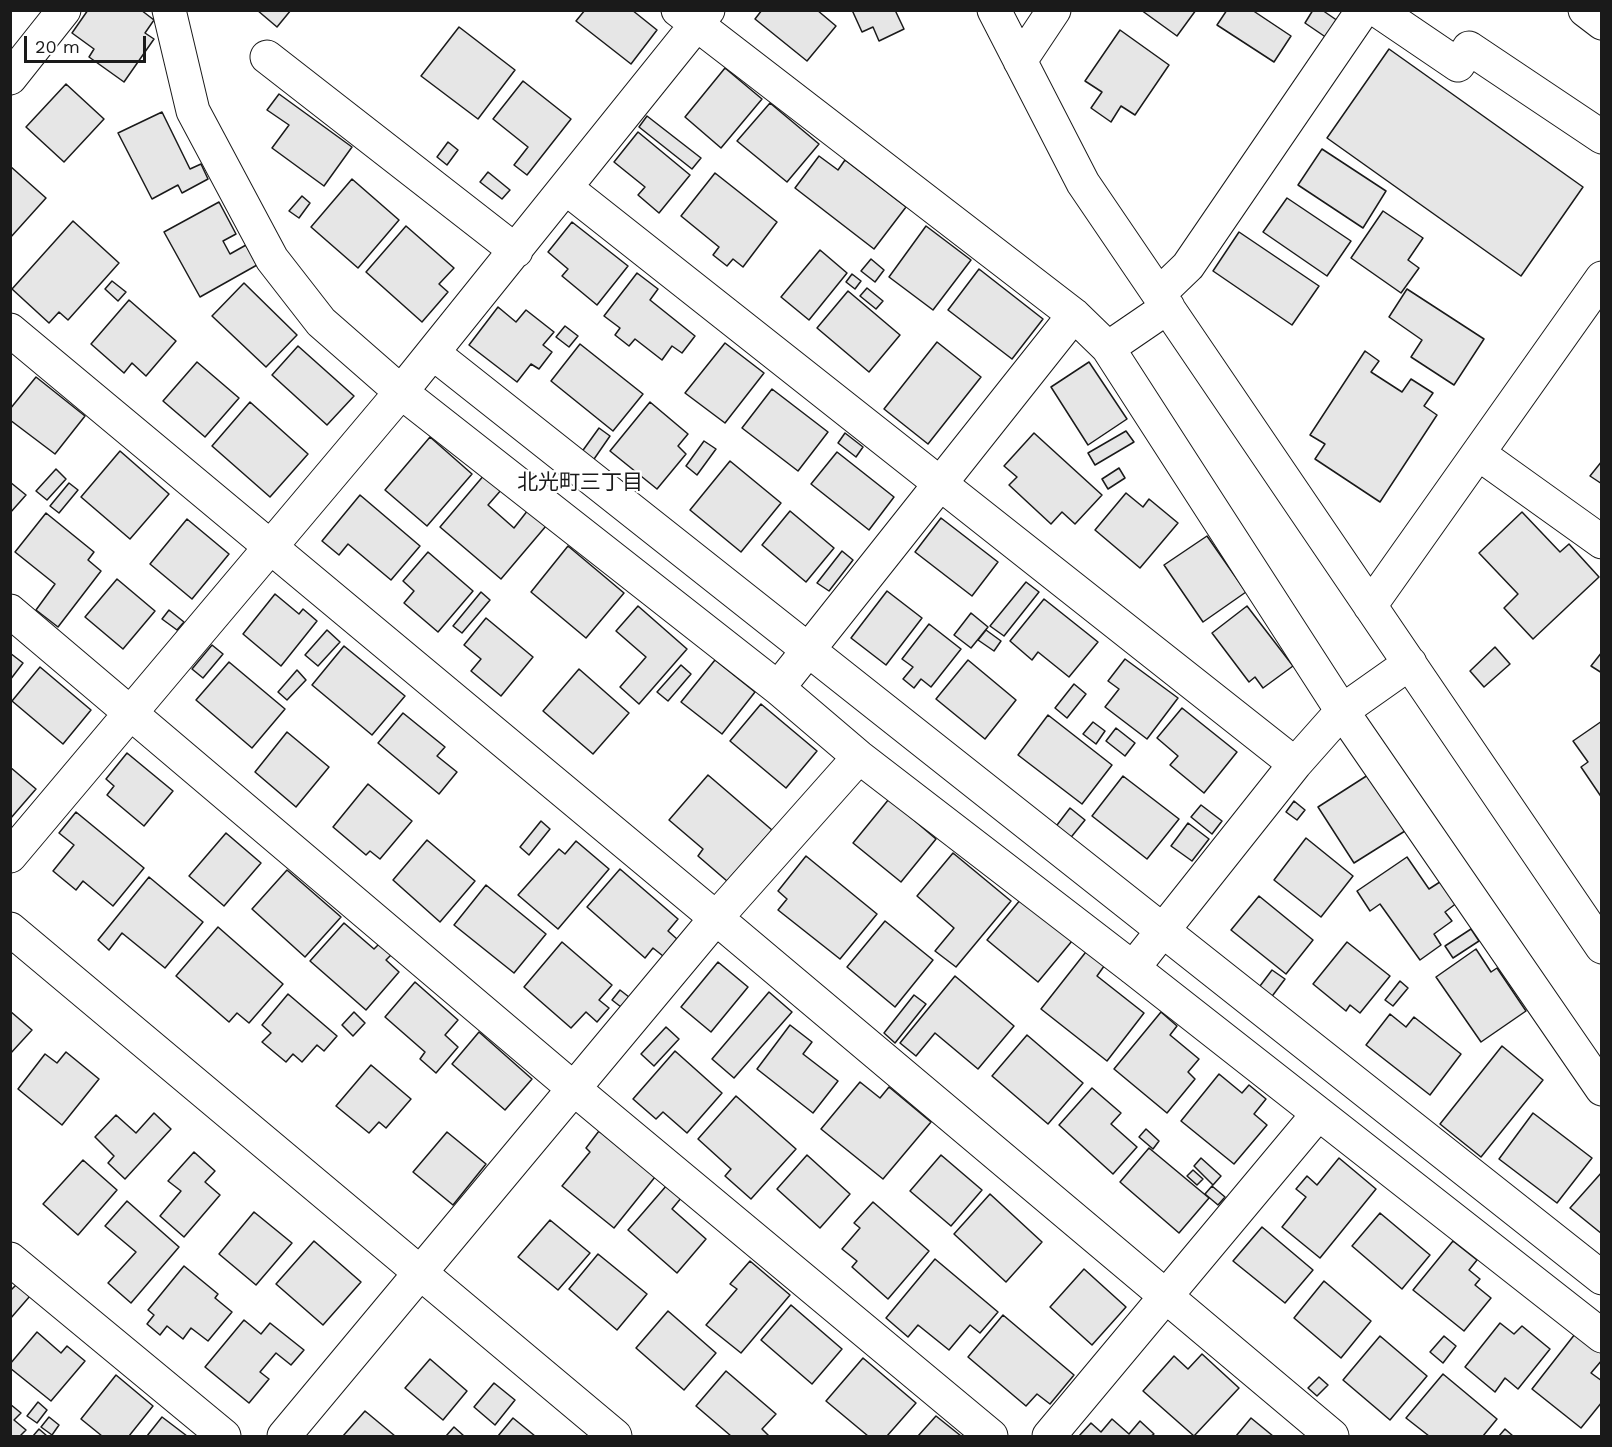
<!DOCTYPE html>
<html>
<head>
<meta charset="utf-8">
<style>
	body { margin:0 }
	#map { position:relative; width:1612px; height:1447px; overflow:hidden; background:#fff; font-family:"Work Sans",sans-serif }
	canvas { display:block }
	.frame { position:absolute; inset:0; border:12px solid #1a1a1a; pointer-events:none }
	.scale { position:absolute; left:24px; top:36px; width:122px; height:27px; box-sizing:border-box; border:3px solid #1a1a1a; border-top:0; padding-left:8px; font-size:18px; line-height:21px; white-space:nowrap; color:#1a1a1a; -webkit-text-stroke:4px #fff; paint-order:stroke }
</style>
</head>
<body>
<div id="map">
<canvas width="1612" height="1447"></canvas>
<div class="frame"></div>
<div class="scale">20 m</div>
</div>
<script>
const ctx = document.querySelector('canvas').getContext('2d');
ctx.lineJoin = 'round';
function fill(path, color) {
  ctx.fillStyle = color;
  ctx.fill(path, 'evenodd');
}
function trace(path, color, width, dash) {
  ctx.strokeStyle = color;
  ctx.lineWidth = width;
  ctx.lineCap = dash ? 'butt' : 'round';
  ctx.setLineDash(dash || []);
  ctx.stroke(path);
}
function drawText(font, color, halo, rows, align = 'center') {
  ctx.font = font + ' "Work Sans","Noto Sans JP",sans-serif';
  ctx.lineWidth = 4.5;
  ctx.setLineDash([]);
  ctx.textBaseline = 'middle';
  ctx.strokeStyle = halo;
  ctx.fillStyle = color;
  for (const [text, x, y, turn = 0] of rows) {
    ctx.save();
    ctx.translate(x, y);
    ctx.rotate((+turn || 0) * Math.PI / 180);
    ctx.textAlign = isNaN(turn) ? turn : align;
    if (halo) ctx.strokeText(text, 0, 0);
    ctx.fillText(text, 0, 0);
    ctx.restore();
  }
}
const building = new Path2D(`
	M88,10H141L154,20L145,33L154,39L124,82L89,57L94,49L72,33Z
	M257,10H291L277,27Z
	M585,10H632L657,30L631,64L576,21Z
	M762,10H817L836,26L807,61L755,19Z
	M852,10H895L904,29L879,41L873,27L862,32Z
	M1141,10H1196L1177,36Z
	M1227,10H1252L1291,36L1274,62L1217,25Z
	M1313,10H1322L1338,21L1327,38L1305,23Z
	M459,27L515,70L478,119L421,76Z
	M1120,30L1169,65L1135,115L1121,106L1111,122L1091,108L1102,92L1085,81Z
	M1389,49L1583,187L1521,276L1327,138Z
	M725,68L762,99L721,148L685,117Z
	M523,81L571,119L527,175L514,165L528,147L493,119Z
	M66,84L104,119L64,162L26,127Z
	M279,94L352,147L324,186L272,148L289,125L267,110Z
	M770,103L819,144L787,182L737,141Z
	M162,112L190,169L201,164L208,179L182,193L178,185L152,199L118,133Z
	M647,116L701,158L692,169L639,127Z
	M638,132L690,175L659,213L638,195L645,187L614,162Z
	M448,142L458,150L447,165L437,157Z
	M1322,149L1386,191L1363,228L1298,185Z
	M819,156L838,170L845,160L906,207L874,249L795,188Z
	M10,166L46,198L10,238Z
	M488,172L510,190L502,199L480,182Z
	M715,173L777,222L743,267L733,259L727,266L713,255L719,247L681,216Z
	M352,179L399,220L358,268L311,227Z
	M302,196L310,203L299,218L289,211Z
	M1287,198L1351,241L1327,276L1263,232Z
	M219,202L236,234L223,241L230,254L246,245L257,265L200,297L164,232Z
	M1383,211L1423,238L1408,260L1419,268L1401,293L1351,258Z
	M73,221L119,263L68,320L59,312L49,323L12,289Z
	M572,222L628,266L597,305L562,276L568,269L548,252Z
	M406,226L454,268L439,284L448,292L422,322L366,272Z
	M926,226L971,260L933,310L889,277Z
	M1239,232L1319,286L1292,325L1213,271Z
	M820,250L847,273L809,320L781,297Z
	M871,259L884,270L875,282L861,271Z
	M979,269L1043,319L1012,359L948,310Z
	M637,273L658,289L650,300L695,336L682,353L672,346L662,360L635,339L629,346L615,335L620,328L604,316Z
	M852,274L861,281L855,289L846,282Z
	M112,281L126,292L118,301L105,289Z
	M244,283L297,335L266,367L212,316Z
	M867,288L883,301L876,309L860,296Z
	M1407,289L1484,339L1454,385L1411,357L1422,340L1389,317Z
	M848,291L900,335L869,372L817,328Z
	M129,300L176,341L146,376L132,363L124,373L91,344Z
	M498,307L516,322L526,310L554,332L543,345L552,352L539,369L531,364L517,382L469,345Z
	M565,326L578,336L569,347L556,337Z
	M937,342L981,377L928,444L884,409Z
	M725,343L764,373L725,423L685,393Z
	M580,344L643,394L613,431L551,381Z
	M298,346L354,396L327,425L272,375Z
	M1365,351L1379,361L1371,372L1402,392L1411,379L1433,393L1424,406L1437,415L1380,502L1315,459L1325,444L1310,435Z
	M197,362L239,398L205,437L163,401Z
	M1089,362L1127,419L1088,445L1051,387Z
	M36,377L85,416L55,454L10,420V409Z
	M772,389L828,432L798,471L742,428Z
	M250,402L308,454L270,497L212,446Z
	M650,402L688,434L678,446L686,454L657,489L610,451Z
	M599,428L610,436L592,462L581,453Z
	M1126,431L1134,442L1095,465L1088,453Z
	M845,433L863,447L856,457L838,443Z
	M1034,433L1102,495L1075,524L1062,512L1051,524L1009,485L1017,477L1004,466Z
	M430,437L472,474L427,526L385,490Z
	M704,441L716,449L697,475L686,466Z
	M120,451L169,494L130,539L81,497Z
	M837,452L894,497L869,530L811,484Z
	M730,461L781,503L741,552L690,510Z
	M1602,461V484L1590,476Z
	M1119,468L1125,478L1108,489L1102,479Z
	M56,469L66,479L47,500L36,491Z
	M485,474L502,489L488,505L514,528L528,510L546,526L501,579L440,527Z
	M10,482L26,495L10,513Z
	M69,483L78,490L59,513L50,506Z
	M1126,493L1143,507L1149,499L1178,523L1140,568L1095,530Z
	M360,495L420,546L391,580L348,544L339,555L322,541Z
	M790,511L834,548L806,582L762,545Z
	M1522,512L1560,552L1569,544L1599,577L1533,639L1504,608L1518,594L1479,553Z
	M46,513L94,552L88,560L101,571L58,627L36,610L55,584L15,552Z
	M941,518L998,562L972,596L915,552Z
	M187,519L229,554L192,599L150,564Z
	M1207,536L1246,592L1203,622L1164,565Z
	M568,546L624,593L586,638L531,592Z
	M842,551L853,560L829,591L817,583Z
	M428,552L473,591L438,632L404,603L414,591L403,581Z
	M117,579L155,611L123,649L85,617Z
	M1026,582L1039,592L1004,636L990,626Z
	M887,591L922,618L886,665L851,638Z
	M481,592L490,600L462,633L453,626Z
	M275,594L299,614L303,609L317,621L281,666L243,634Z
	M1044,599L1098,642L1069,677L1038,652L1032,660L1010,641Z
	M638,606L687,649L639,704L620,687L646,657L616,631Z
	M1247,606L1293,666L1263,688L1255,677L1249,682L1212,633Z
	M169,610L184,622L177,630L162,619Z
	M971,613L988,627L971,648L954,635Z
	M486,618L533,657L501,696L471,671L481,659L464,645Z
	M929,624L961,649L931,687L921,679L914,688L903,679L913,667L902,659Z
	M327,630L340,642L318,666L305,655Z
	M986,630L1001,641L994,651L978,640Z
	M212,645L223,654L203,678L192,669Z
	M344,646L405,696L372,735L312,685Z
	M1495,647L1510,664L1484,687L1470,671Z
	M1602,652V673L1591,666Z
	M10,653L23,663L10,680Z
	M1125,659L1178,698L1147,739L1105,707L1119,689L1108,681Z
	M715,660L755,692L722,734L681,702Z
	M968,660L1016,700L985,739L936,699Z
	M229,662L285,709L252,748L196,700Z
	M681,665L691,674L668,701L657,692Z
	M40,667L91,710L63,744L12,701Z
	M579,669L629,713L593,754L543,711Z
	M297,670L306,680L287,700L278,692Z
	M1074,684L1086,694L1067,718L1055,708Z
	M761,704L817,751L786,788L730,741Z
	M1182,708L1237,752L1204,793L1170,765L1178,756L1157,738Z
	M403,713L445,747L437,756L457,772L439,794L378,743Z
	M1048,715L1112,765L1082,804L1018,755Z
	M1602,721V798L1581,767L1588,762L1573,741Z
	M1093,722L1105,731L1096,744L1083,734Z
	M1116,728L1135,743L1125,756L1106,741Z
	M287,732L329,767L296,807L255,772Z
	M127,753L173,791L144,826L107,795L114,786L106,779Z
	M10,767L36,789L10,819Z
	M708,775L772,830L727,881L698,856L703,849L669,820Z
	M1368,775L1405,831L1354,863L1318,807Z
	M1123,776L1179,819L1147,859L1092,816Z
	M368,784L412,821L380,859L370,851L366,855L333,827Z
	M889,799L936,839L901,882L853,843Z
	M1294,801L1305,810L1297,820L1286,812Z
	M1201,805L1222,821L1212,834L1191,817Z
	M1070,808L1085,820L1068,841L1054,829Z
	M76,812L144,868L113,906L83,881L76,890L53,871L74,845L59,833Z
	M541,821L550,829L529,855L520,847Z
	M1188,823L1209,839L1192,861L1171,846Z
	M226,833L261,863L224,906L189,876Z
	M1306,838L1353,876L1321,917L1274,880Z
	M427,840L475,881L440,922L393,880Z
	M576,841L609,869L558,929L518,895L559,849L565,854Z
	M953,853L1011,901L956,967L935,951L954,928L917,896Z
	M806,856L877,914L840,959L778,910L787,899L778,891Z
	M1407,857L1429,889L1443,880L1458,902L1445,912L1452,921L1434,934L1441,945L1420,960L1380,904L1370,911L1357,891Z
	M620,869L678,919L668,931L677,939L663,956L653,948L645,958L587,907Z
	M287,870L341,917L305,957L252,909Z
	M149,877L203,922L165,968L122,933L109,950L98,940Z
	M486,885L546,934L514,973L454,925Z
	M1259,896L1313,940L1286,974L1231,930Z
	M1021,899L1072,941L1038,982L987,940Z
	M885,921L933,960L895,1007L847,967Z
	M344,923L374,949L379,944L392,954L386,960L399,972L366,1010L310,961Z
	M218,927L283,984L249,1023L237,1013L229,1022L176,976Z
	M1471,929L1479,941L1453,958L1445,946Z
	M562,942L612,985L599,1000L609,1008L597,1022L586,1012L571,1028L524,987Z
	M1347,942L1390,976L1360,1013L1350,1005L1346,1011L1313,984Z
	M1089,948L1107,962L1097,976L1144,1013L1107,1061L1041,1009Z
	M1476,949L1491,972L1497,968L1526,1011L1481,1042L1436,977Z
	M718,962L748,987L711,1032L681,1007Z
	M1272,970L1285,979L1270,999L1257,990Z
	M955,976L1014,1026L978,1069L935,1033L916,1056L900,1043Z
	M1400,981L1408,988L1393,1006L1385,1000Z
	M415,982L458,1020L445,1035L458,1047L436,1073L420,1059L425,1052L385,1017Z
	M620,990L629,997L621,1007L612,1000Z
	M769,992L792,1012L734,1078L712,1059Z
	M288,994L337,1036L324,1051L317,1045L302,1062L293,1054L286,1062L262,1042L271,1033L262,1025Z
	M914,995L926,1004L895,1043L884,1033Z
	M10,1011L32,1030L10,1054Z
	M354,1012L365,1023L353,1036L342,1025Z
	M1161,1012L1177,1026L1170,1035L1199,1059L1188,1072L1195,1079L1167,1113L1114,1069Z
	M1390,1014L1406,1027L1414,1017L1461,1054L1430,1095L1366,1045Z
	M790,1025L812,1042L803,1054L838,1081L813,1113L757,1069Z
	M666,1027L679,1039L654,1066L641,1054Z
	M479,1032L532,1079L505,1110L452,1064Z
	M1027,1035L1083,1083L1048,1124L992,1076Z
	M1502,1046L1543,1080L1481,1157L1440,1124Z
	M675,1051L722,1093L687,1133L663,1112L656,1119L633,1099Z
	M66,1052L99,1079L62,1125L18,1089L45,1054L57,1063Z
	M371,1065L411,1099L386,1128L379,1122L369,1133L336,1106Z
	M1219,1074L1242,1093L1249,1085L1266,1099L1254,1114L1267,1125L1234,1164L1181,1121Z
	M860,1082L880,1098L889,1087L931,1122L883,1179L821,1129Z
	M1092,1088L1121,1113L1111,1124L1137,1147L1113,1174L1059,1125Z
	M736,1096L796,1149L751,1199L725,1176L731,1169L698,1139Z
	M154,1113L171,1129L125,1179L108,1163L114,1156L95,1137L116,1115L136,1133Z
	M1533,1113L1592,1158L1557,1203L1499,1159Z
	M1146,1129L1159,1141L1153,1149L1139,1137Z
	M599,1131L655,1177L614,1228L562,1186L590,1152L586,1148Z
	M447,1132L486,1164L453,1205L413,1172Z
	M1149,1148L1209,1198L1179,1233L1120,1182Z
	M194,1152L215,1171L205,1182L220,1195L184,1237L160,1216L181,1191L168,1181Z
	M807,1155L850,1194L820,1228L777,1189Z
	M941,1155L982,1190L951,1226L910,1191Z
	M1201,1158L1221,1176L1213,1185L1194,1166Z
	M1339,1158L1376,1189L1320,1258L1282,1227L1306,1197L1296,1189L1307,1176L1317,1185Z
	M83,1160L117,1190L78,1235L43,1204Z
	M1193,1170L1203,1179L1197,1185L1187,1176Z
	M1602,1172V1234L1570,1208Z
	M667,1185L682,1197L672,1209L706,1239L677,1273L628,1230Z
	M1212,1186L1225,1197L1218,1205L1205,1194Z
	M990,1194L1042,1242L1006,1282L954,1234Z
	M127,1201L179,1247L131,1303L108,1283L136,1252L105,1226Z
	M873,1202L929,1251L888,1299L852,1267L857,1261L842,1249L860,1228L854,1223Z
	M254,1212L292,1243L256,1285L219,1254Z
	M1380,1213L1430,1255L1402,1289L1352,1246Z
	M550,1220L590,1253L558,1290L518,1257Z
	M1262,1227L1313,1270L1285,1303L1233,1261Z
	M314,1241L361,1282L323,1325L276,1284Z
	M1453,1241L1477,1260L1469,1270L1480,1279L1475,1285L1491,1298L1464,1331L1413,1290Z
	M598,1254L647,1294L617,1330L569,1289Z
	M935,1259L998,1312L980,1333L970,1325L949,1350L918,1325L908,1337L886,1318Z
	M750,1261L790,1295L741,1353L706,1325L737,1289L730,1284Z
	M184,1266L218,1294L215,1298L232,1312L208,1341L191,1328L183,1339L167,1326L160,1335L147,1324L154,1315L148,1310Z
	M1084,1269L1126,1307L1092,1345L1050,1307Z
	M1324,1281L1371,1321L1341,1358L1294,1318Z
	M17,1284L30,1296L10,1319V1291Z
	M791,1305L842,1349L812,1384L761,1340Z
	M668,1311L716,1353L684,1390L636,1348Z
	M1003,1315L1074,1375L1050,1404L1037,1394L1026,1406L968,1357Z
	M244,1320L261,1334L270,1323L304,1350L291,1365L276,1353L260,1372L269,1379L249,1403L205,1367Z
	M1500,1323L1514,1334L1522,1326L1550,1349L1518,1389L1505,1378L1495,1392L1465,1367Z
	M37,1332L61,1353L67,1346L85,1361L51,1401L10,1368V1364Z
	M1575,1334L1602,1354V1360L1591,1373L1602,1381V1402L1581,1428L1532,1389Z
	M1380,1336L1427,1376L1390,1420L1343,1380Z
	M1444,1336L1456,1346L1443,1363L1430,1352Z
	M1202,1354L1239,1388L1194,1436L1143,1391L1174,1356L1188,1369Z
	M863,1358L916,1403L887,1436H868L826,1401Z
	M430,1359L467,1391L443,1420L405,1388Z
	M726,1371L776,1414L762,1429L769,1436H731L696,1406Z
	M1443,1374L1497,1419L1483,1436H1429L1406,1418Z
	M116,1375L153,1406L129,1436H102L81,1419Z
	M1319,1377L1328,1385L1317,1396L1308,1388Z
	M494,1383L515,1400L495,1425L474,1407Z
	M38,1402L47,1410L37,1423L27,1416Z
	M10,1404L21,1413L14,1420L26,1430L20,1436H10Z
	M365,1411L395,1436H343Z
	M936,1416L961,1436H918Z
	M49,1417L59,1425L52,1435L41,1427Z
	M162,1417L187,1436H147Z
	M513,1418L535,1436H498Z
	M1251,1418L1273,1436H1236Z
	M1112,1419L1129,1434L1140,1421L1154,1434L1151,1436H1079L1091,1423L1101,1432Z
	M454,1427L464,1436H446Z
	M39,1429L47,1436H33Z
	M1505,1429L1513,1436H1499Z`);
const minor = new Path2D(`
	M169,10L193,111L272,259L321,322L401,392L778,688L859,757L1133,968L1602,1336
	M678,10L1074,315L1108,348L1342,711L1602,1089
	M994,10L1083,183L1602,947
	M1377,10L1458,65L1469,48L1602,137
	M1585,10L1602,23
	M267,57L516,251
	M1020,61L1054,10
	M10,78L64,10
	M566,188L1295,764
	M1159,294L1188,266L1363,10
	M10,330L716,918L1332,1436
	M1108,348L1168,307
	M433,353L1602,1278
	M1479,454L1602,542
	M1370,606L1602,278
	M10,611L573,1088L991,1436
	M778,688L1074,315
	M10,856L401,392L708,10
	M10,929L615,1436
	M1133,968L1295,764L1342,711L1410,663
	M10,1259L224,1436
	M284,1436L716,918L859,757
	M1049,1436L1318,1114`);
const neighbourhoodNames = [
	["北光町三丁目",580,483]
];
fill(building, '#e6e6e6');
trace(building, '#1a1a1a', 1.5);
trace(minor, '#1a1a1a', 35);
trace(minor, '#fff', 33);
drawText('21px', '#1a1a1a', '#fff', neighbourhoodNames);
</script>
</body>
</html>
